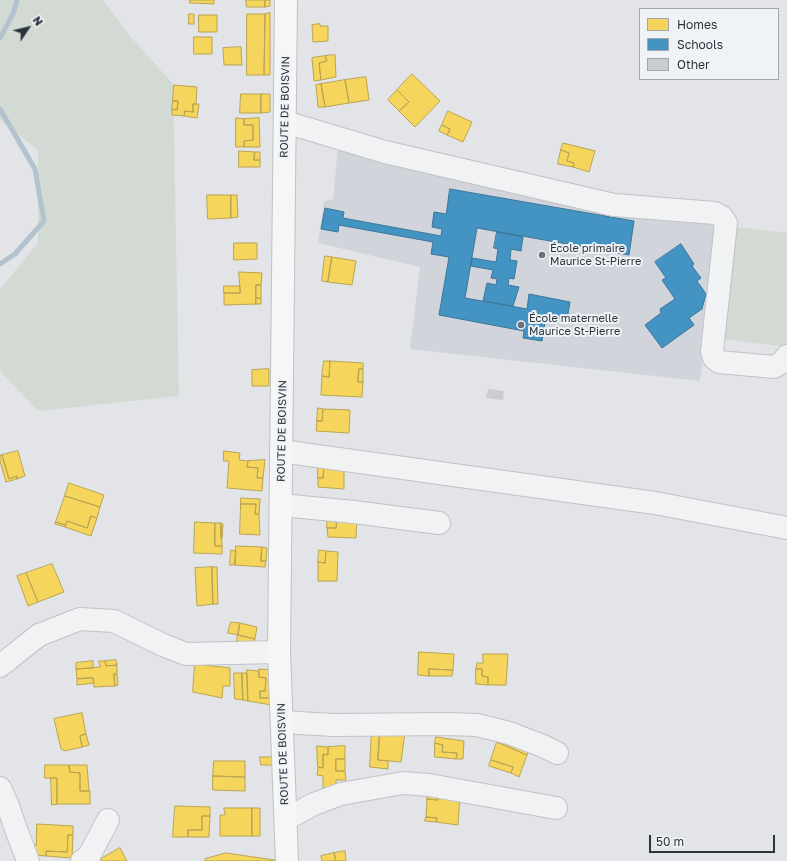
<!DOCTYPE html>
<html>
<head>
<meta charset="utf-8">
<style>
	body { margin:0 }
	#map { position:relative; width:787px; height:861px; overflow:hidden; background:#e2e4e7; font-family:"Golos Text",sans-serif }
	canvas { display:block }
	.legend { position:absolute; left:639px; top:8px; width:140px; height:72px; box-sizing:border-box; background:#f0f3f6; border:1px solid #a1a6ac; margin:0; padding:5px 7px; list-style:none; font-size:12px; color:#2b333e }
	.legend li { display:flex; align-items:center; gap:8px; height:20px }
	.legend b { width:20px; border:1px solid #a1a6ac }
	.north { position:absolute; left:8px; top:8px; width:40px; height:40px; -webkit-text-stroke:3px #f0f3f6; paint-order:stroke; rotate:55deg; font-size:11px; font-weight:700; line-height:16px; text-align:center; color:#2b333e }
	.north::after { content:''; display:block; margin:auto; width:14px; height:18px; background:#2b333e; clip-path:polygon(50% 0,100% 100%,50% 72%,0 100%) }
	.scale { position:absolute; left:649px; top:835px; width:126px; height:18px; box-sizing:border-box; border:2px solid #2b333e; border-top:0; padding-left:5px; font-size:12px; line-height:14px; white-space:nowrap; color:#2b333e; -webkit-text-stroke:3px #f0f3f6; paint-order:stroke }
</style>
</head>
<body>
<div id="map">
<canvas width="787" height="861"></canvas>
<ul class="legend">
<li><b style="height:11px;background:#f6d55c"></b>Homes</li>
<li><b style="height:11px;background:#4393c3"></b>Schools</li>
<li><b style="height:11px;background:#cbcccf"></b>Other</li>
</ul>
<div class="north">N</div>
<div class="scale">50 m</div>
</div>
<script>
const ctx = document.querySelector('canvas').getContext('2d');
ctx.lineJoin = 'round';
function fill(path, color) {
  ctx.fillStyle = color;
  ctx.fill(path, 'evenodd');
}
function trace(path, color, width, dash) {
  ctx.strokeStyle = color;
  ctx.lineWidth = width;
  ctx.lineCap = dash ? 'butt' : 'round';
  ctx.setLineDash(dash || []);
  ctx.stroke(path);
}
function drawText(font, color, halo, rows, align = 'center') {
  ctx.font = font + ' "Golos Text",sans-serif';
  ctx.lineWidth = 4;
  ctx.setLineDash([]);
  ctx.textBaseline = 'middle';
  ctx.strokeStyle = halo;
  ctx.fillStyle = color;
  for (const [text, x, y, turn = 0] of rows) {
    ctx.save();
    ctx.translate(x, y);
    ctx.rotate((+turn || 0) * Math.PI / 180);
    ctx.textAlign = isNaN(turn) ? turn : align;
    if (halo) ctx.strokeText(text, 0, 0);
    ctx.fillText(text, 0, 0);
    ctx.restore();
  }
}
const built = new Path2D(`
	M338,147L719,224L700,381L410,349L420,267L318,243L324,201L333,199Z`);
const green = new Path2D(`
	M0,0H103L130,36L173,84L179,396L38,411L0,371V289L38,243V150L0,120Z
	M737,227L787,233V347L723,339Z`);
const homes = new Path2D(`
	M190,0H214V4L190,3Z
	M246,0H265V7H247Z
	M265,0H270V6L265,7Z
	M270,13V75H264L265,14Z
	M189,14H194V24H189Z
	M247,14H265L264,75H247Z
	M199,15H217V32H199Z
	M320,24V26H328V41L313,42L312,25Z
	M194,37H212V54H194Z
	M241,47L242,65H224L223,48Z
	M335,55L336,77L321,80L319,63L327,61L325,56Z
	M325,56L327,61L319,63L321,80L314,81L312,58Z
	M412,74L440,101L415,127L399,111L409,102L397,90Z
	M366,77L369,100L349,103L345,80Z
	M345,80L349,103L325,107L321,84Z
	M321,84L325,107H318L316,85Z
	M174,85L197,87L196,104H193V112L185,111L184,116L172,115V109L177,110L178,101H173Z
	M397,90L409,102L399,111L388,100Z
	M241,94H261V113H240Z
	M261,94H270V112L261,113Z
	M173,101H178L177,110L172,109Z
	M193,104H199L197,118L184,116L185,111L193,112Z
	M448,111L472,122L463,142L447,135L450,129L442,125Z
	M236,118L244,119V125H253V140L244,141V147H236Z
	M259,118L260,147H244V141L253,140V125H244V119Z
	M442,125L450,129L447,135L439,131Z
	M563,143L595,151L589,172L573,167L574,163L567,161L569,153L561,150Z
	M561,150L569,153L567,161L574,163L573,167L558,164Z
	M239,151L255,152L254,160H260V167H239Z
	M255,152H260V160H254Z
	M207,195H231V218L208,219Z
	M231,195H237L238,217L231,218Z
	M234,243H257V259L234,260Z
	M325,256L332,257L328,282L322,281Z
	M332,257L356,261L352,285L328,282Z
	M239,272L262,273L261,285H256V304L224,305V293H240Z
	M256,285H261V298H256Z
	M224,286H240V293H224Z
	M256,298H261V304H256Z
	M324,361H330L329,377L322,376Z
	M330,361L363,363V369H359L358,382H363L362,397L321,395L322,376L329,377Z
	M269,369V386H252V370Z
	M359,369H363V382H358Z
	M318,408L323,409L322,421H317Z
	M323,409L350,410L349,433L316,431L317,421H322Z
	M18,451L25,476L17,479V476L9,479L2,455Z
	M224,451L240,453L239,460L248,461L247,467L258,468L257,478H263L262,491L227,488L229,461H224Z
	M2,455L9,479L17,476V479L6,482L0,461V456Z
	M265,460L263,478H257L258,468L247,467L248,461Z
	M318,464H324L323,478H318Z
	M324,464L344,465V489L318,487V478H323Z
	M69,483L104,495L100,507L65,496Z
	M65,496L100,507L97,518L91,516L87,528L67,521L65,525L56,522Z
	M241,498L260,499L259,514H255L256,504H241Z
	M241,504H256L255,514H259L260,535L240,534Z
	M328,513H337L336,528H327Z
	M337,513L357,515L356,538L328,537L327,528H336Z
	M91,516L97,518L91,536L65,527L67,521L87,528Z
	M56,522L65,525V527L55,524Z
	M195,522L215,523V546H222V554L194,553Z
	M215,523H221L222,546H215Z
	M221,523L223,524L222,539L221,538Z
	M236,546L262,547L261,561H266L265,567L235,565Z
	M262,547L267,548L266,561H261Z
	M231,550L236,551L235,565H230Z
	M319,550L326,551L325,563L318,562Z
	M326,551L338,552L337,581H318V562L325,563Z
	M52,564L64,592L38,602L26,573Z
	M212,567L213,604L197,606L195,568Z
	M212,567H217L218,604H213Z
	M26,573L38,602L28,606L17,576Z
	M231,622L240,623L238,635L228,633Z
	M240,623L257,627L255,639L238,635Z
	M238,635L255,639L253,644L237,641Z
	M419,652L454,654L453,670L429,669V676L418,675Z
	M483,654H508L506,685H488V677L482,676V669H476L477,663H483Z
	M116,660L117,665L106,666L105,661Z
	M93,661V668L76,669V663Z
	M99,661H105L106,666L117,665V674H114L115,686L94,687L93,678L77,679L76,669L100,667Z
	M195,664L230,668V686H223L222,698L193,692Z
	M259,669L271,670L272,698H260V691H265L266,678L259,677Z
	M429,669L453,670L452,676H429Z
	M476,669H482V676L488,677V685L476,684Z
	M247,670L259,671V677L266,678L265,691H260V698H272V705L248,701Z
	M234,673H242L243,700L235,699Z
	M242,673H247L248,701L243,700Z
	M114,674H117L118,685L115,686Z
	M93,678L94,683L77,685V679Z
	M82,713L86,734L80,736L82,747L65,751L61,749L54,719Z
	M372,729L380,730L378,760L388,761V769L370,767Z
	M380,730L405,732L401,762L378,760Z
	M86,734L89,745L82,747L80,736Z
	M499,735L530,745L527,755L497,742Z
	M436,737L464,741L463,759H456L457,753L442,752L443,745L435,743Z
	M497,742L527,755L519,777L511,773L513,767L491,760Z
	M435,743L443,745L442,752L457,753L456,759L435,757Z
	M317,746L328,747V755L323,754V768L318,767Z
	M345,746V759H336V771H345L346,780H336V788H323V776L317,775L318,767L323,768V754L328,755V747Z
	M260,757H273V765H261Z
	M336,759H345V771H336Z
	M491,760L513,767L511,773L489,766Z
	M214,761H245V777L213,776Z
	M45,765H69L70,772L80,773V791H90V804H57V778H45Z
	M69,765H87L89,791H80V773L70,772Z
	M213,776L245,777V791L213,790Z
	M51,778H57V804L52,805Z
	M428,792L439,793L438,800L427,799Z
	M439,793L460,794L458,825L436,822L437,818L426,817L427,799L438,800Z
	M175,806L210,807V816H202V830H188V837H173Z
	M224,808H252V836H220V815H225Z
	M252,808H260V836H252Z
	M202,816H210L209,837H188V830H202Z
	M426,817L437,818L436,822L425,821Z
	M37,824L73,826V835H68L67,852L46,851V856L32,855L33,844L36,845Z
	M68,835H73L72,858L46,856V851L67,852Z
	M120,848L127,861H102L101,859Z
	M345,851L346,861H336L334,853Z
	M226,853L281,861H205V859Z
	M334,853L336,861H322L321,856Z`);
const schools = new Path2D(`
	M450,189L634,221L629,255L477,228L465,298L527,309L529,294L570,302L567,320L546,316L542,341L523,338L524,331L439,315L449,257L431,254L433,242L339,225L338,232L321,229L325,208L344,212L343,218L441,236L442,229L432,227L434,212L446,214Z
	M497,232L523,237L521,251L511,249L510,260L517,261L514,279L509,278L508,285L519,287L513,306L483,301L487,283L496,285L497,279L491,278L493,270L471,266L472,258L496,262L498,249L494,248Z
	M681,244L694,264L692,266L701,278L697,281L706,294L702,309L689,318L694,325L662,348L645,325L661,313L660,309L675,299L662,280L666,278L655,262Z`);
const stream = new Path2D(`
	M0,38L13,14L17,0
	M0,109L35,169L44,221L15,254L0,264`);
const building = new Path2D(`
	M488,389L504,391L503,400L486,398Z`);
const minor = new Path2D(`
	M285,122L385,152L614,205L715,213L722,217L726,223L712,351L714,358L719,362L774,367L782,362L787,356
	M281,451L655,503L787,528
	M281,505L354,512L439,523
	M0,666L39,635L80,619L114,621L163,645L186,654L279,652
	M282,722L333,725L449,724L477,725L509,733L543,746L557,753
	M0,788L8,806L17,832L28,861
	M286,819L314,804L341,794L403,783L429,785L556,808
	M82,861L89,856L108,820`);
const major = new Path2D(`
	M286,0L279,652L287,861`);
const markers = [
	[542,255,4,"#6b7179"],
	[521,325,4,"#6b7179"]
];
const streetNames = [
	["ROUTE DE BOISVIN",285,107,-89],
	["ROUTE DE BOISVIN",282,431,-89],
	["ROUTE DE BOISVIN",283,754,-92]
];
const poiNames = [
	["École primaire",550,249],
	["Maurice St-Pierre",550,262],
	["École maternelle",529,319],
	["Maurice St-Pierre",529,332]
];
fill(built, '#d1d4da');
fill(green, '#d3dad3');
fill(homes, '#f6d55c');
trace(homes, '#b9a453', 1);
fill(schools, '#4393c3');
trace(schools, '#3c769b', 1);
trace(stream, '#b3c2cf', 5);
fill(building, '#cbcccf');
trace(minor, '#c1c2c5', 24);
trace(major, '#bfc1c4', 24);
trace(minor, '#f1f2f4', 22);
trace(major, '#f6f6f6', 22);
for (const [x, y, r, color] of markers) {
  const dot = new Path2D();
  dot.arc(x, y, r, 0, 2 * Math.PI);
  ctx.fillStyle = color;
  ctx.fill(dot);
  trace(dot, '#f0f3f6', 1.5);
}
drawText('11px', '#2b333e', '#f0f3f6', streetNames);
drawText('11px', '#2b333e', '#f0f3f6', poiNames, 'left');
</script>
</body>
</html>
